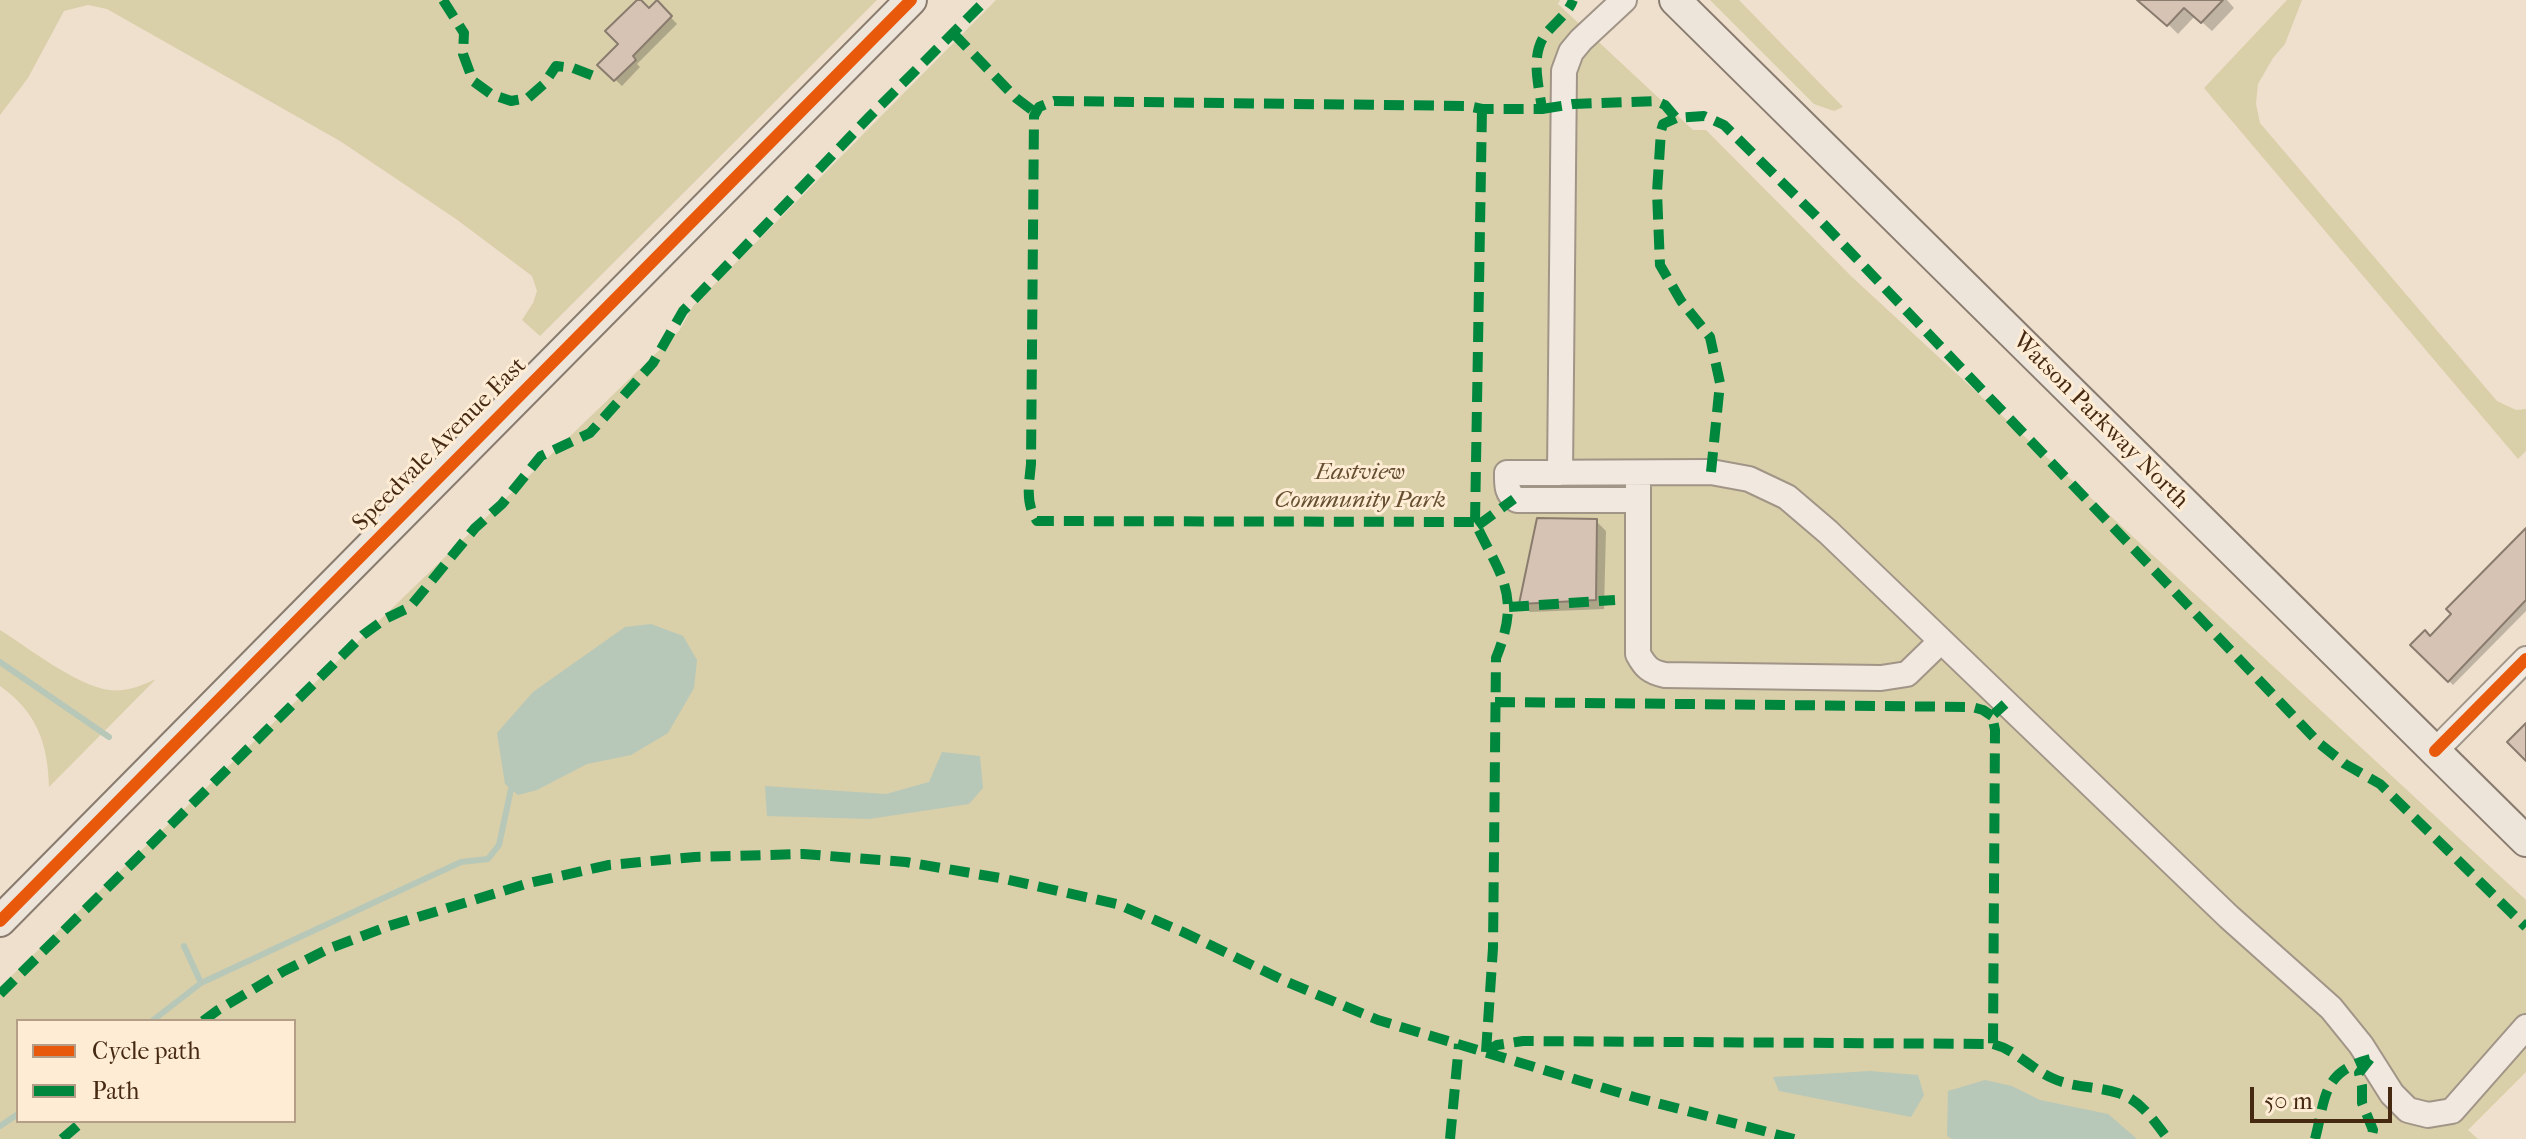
<!DOCTYPE html>
<html>
<head>
<meta charset="utf-8">
<style>
	body { margin:0 }
	#map { position:relative; width:2526px; height:1139px; overflow:hidden; background:#efe0cd; font-family:"IM FELL French Canon",serif }
	canvas { display:block }
	.legend { position:absolute; left:16px; top:1019px; width:280px; height:104px; box-sizing:border-box; background:#feecd5; border:2px solid #b49e87; margin:0; padding:10px 14px; list-style:none; font-size:24px; color:#462911 }
	.legend li { display:flex; align-items:center; gap:16px; height:40px }
	.legend b { width:40px; border:2px solid #b49e87 }
	.scale { position:absolute; left:2250px; top:1087px; width:142px; height:36px; box-sizing:border-box; border:4px solid #462911; border-top:0; padding-left:10px; font-size:24px; line-height:28px; white-space:nowrap; color:#462911; -webkit-text-stroke:6px #feecd5; paint-order:stroke }
</style>
</head>
<body>
<div id="map">
<canvas width="2526" height="1139"></canvas>
<ul class="legend">
<li><b style="height:10px;background:#e8590c"></b>Cycle path</li>
<li><b style="height:10px;background:#00873e"></b>Path</li>
</ul>
<div class="scale">50 m</div>
</div>
<script>
const ctx = document.querySelector('canvas').getContext('2d');
ctx.lineJoin = 'round';
function fill(path, color) {
  ctx.fillStyle = color;
  ctx.fill(path, 'evenodd');
}
function trace(path, color, width, dash) {
  ctx.strokeStyle = color;
  ctx.lineWidth = width;
  ctx.lineCap = dash ? 'butt' : 'round';
  ctx.setLineDash(dash || []);
  ctx.stroke(path);
}
function drawText(font, color, halo, rows, align = 'center') {
  ctx.font = font + ' "IM FELL French Canon",serif';
  ctx.lineWidth = 6;
  ctx.setLineDash([]);
  ctx.textBaseline = 'middle';
  ctx.strokeStyle = halo;
  ctx.fillStyle = color;
  for (const [text, x, y, turn = 0] of rows) {
    ctx.save();
    ctx.translate(x, y);
    ctx.rotate((+turn || 0) * Math.PI / 180);
    ctx.textAlign = isNaN(turn) ? turn : align;
    if (halo) ctx.strokeText(text, 0, 0);
    ctx.fillText(text, 0, 0);
    ctx.restore();
  }
}
const green = new Path2D(`
	M0,0H877L540,336L522,320L533,303L537,291L532,276L456,219L340,141L107,9L88,5L64,11L28,78L0,115Z
	M996,0H1560L1558,4L1693,130H1706L1851,276L2526,900V1072L2468,1130L2478,1139H0V987L679,331L693,306ZM18,1021H294V1121H18Z
	M1710,0H1739L1843,107L1834,111L1814,104Z
	M2287,0H2302L2285,44L2273,58L2258,84L2256,104L2260,123L2497,401L2516,410L2526,409V451L2518,459L2204,88Z
	M0,630C29,648 75,685 109,690C126,692 141,686 156,679L49,787C48,744 37,712 0,686Z`);
const water = new Path2D(`
	M651,624L683,636L697,660L694,688L668,733L631,755L587,764L537,790L518,795L505,784L497,733L533,692L625,627Z
	M942,752L980,756L983,788L969,804L869,819L767,816L765,786L886,794L929,782Z
	M1870,1071L1918,1075L1924,1095L1911,1117L1779,1091L1773,1077Z
	M1985,1080L2012,1086L2040,1100L2108,1114L2137,1139H1952L1947,1136L1948,1091Z`);
const shadow = new Path2D(`
	M2139,0H2227L2234,8L2212,31L2195,16L2178,34L2168,24L2166,26Z
	M657,3L677,24L637,64L640,67L622,86L600,65Z
	M1596,521L1606,531L1604,609L1530,612L1521,603Z
	M2526,531V611L2453,685L2413,645L2430,638Z`);
const stream = new Path2D(`
	M0,662L109,737
	M201,983L461,862L488,859L499,845L511,789
	M152,1021L201,983L184,946
	M0,1126L18,1114`);
const building = new Path2D(`
	M637,0H641L649,8L657,0L672,16L633,56L636,60L614,81L597,65L618,44L605,31Z
	M2137,0H2223L2201,23L2184,8L2167,26Z
	M1537,518L1597,519L1596,600L1519,604Z
	M2526,528V600L2448,682L2410,645L2425,630L2430,636L2451,614L2446,609Z
	M2526,723V761L2507,742Z`);
const minor = new Path2D(`
	M1560,473L1564,71L1571,52L1581,40L1624,0
	M1638,487V654C1645,667 1650,672 1665,675L1881,678L1907,674L1940,642
	M1638,500H1517C1506,494 1507,484 1507,473L1711,472L1749,479L1787,497L1828,532L2229,917L2331,1008L2361,1045L2392,1094L2408,1110L2428,1115L2452,1111L2526,1027
	M2435,751L2526,659`);
const major = new Path2D(`
	M1675,0L2526,841
	M0,921L911,0`);
const quiet = new Path2D(`
	M443,0L464,33L463,54L473,81L491,94L511,101L528,98L544,84L556,66L573,68L596,77
	M953,33L1016,98L1036,113
	M1542,109L1573,104L1656,101L1665,105L1676,118
	M1711,472L1720,383L1710,337L1681,301L1660,265L1657,192L1661,131L1663,124L1676,118L1704,116L1724,125L1816,216L2320,744L2345,764L2380,784L2526,927
	M1475,522L1482,109
	M1477,526L1514,499
	M1509,607L1615,600
	M1495,702L1972,707L1983,710L1992,716
	M0,994L363,635L385,619L410,607L475,528L502,504L541,456L590,433L653,363L683,311L870,116L986,0
	M203,1021L218,1010L284,971L328,949L389,926L529,883L609,865L695,857L803,854L906,862L1000,878L1117,904L1183,932L1287,982L1378,1020L1634,1097L1794,1139
	M1993,1044C2016,1050 2030,1068 2052,1078C2073,1088 2096,1086 2118,1093C2141,1100 2154,1121 2168,1139
	M1486,1052L1493,948L1496,658C1522,594 1501,578 1475,522L1037,521C1025,503 1029,485 1031,464L1034,116L1039,107L1054,101L1468,106L1482,109H1542C1539,86 1530,56 1545,35C1554,23 1568,14 1573,0
	M1486,1052L1497,1045L1523,1041L1993,1044L1995,730L1992,716L2005,704
	M2370,1059L2359,1073L2362,1086V1103L2373,1130L2371,1139
	M62,1139L83,1121
	M1450,1139L1459,1044
	M2315,1139C2326,1097 2322,1072 2370,1059`);
const cycleway = new Path2D(`
	M2435,751L2526,659
	M0,921L911,0`);
const streetNames = [
	["Watson Parkway North",2100,421,45],
	["Speedvale Avenue East",440,445,-45]
];
const parkNames = [
	["Eastview",1360,473],
	["Community Park",1360,501]
];
fill(green, '#d9cfa9');
fill(water, '#b7c8b9');
fill(shadow, '#0003');
trace(stream, '#b7c8b9', 6);
fill(building, '#d7c3b3');
trace(building, '#897c6f', 2);
trace(minor, '#a19587', 28);
trace(major, '#897c6f', 34);
trace(minor, '#f1e8df', 24);
trace(major, '#eee5da', 30);
trace(quiet, '#00873e', 10, [20, 10]);
trace(cycleway, '#e8590c', 12);
drawText('24px', '#462911', '#feecd5', streetNames);
drawText('italic 24px', '#664f30', '#feecd5', parkNames);
</script>
</body>
</html>
